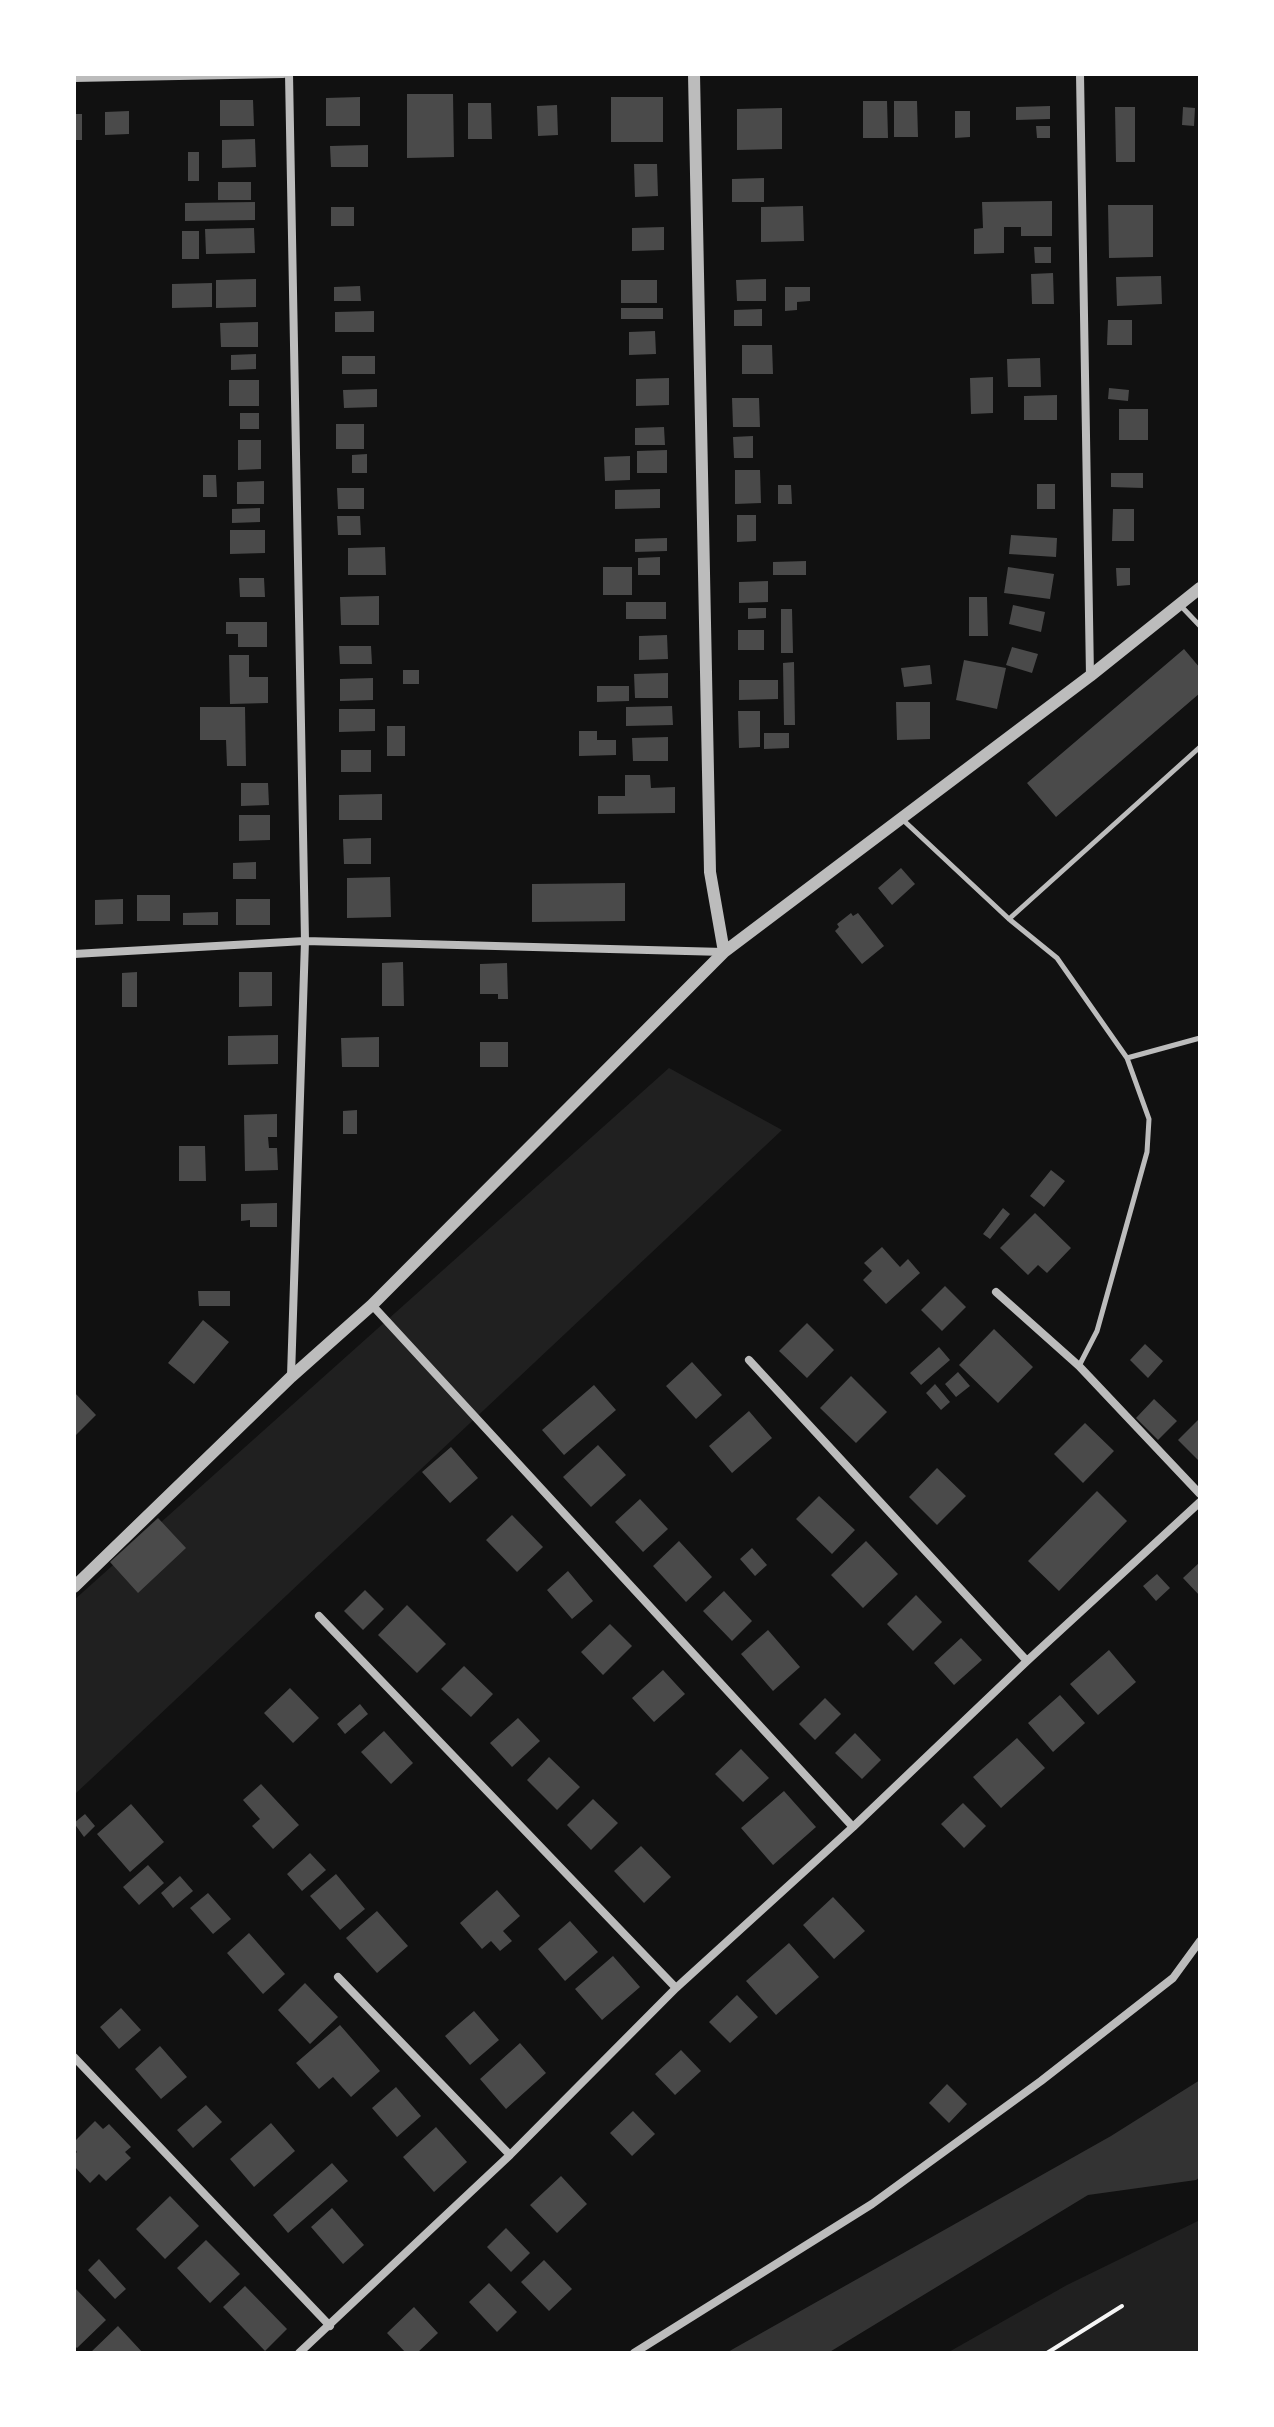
<!DOCTYPE html>
<html>
<head>
<meta charset="utf-8">
<style>
	body { margin:0 }
	#map { position:relative; width:1274px; height:2427px; overflow:hidden; background:#111; font-family:"Alegreya Sans",sans-serif }
	canvas { display:block }
	.frame { position:absolute; inset:0; border:76px solid #fff; pointer-events:none }
</style>
</head>
<body>
<div id="map">
<canvas width="1274" height="2427"></canvas>
<div class="frame"></div>
</div>
<script>
const ctx = document.querySelector('canvas').getContext('2d');
ctx.lineJoin = 'round';
function fill(path, color) {
  ctx.fillStyle = color;
  ctx.fill(path, 'evenodd');
}
function trace(path, color, width, dash) {
  ctx.strokeStyle = color;
  ctx.lineWidth = width;
  ctx.lineCap = dash ? 'butt' : 'round';
  ctx.setLineDash(dash || []);
  ctx.stroke(path);
}
const green = new Path2D(`
	M669,1068L782,1130L74,1795V1600Z
	M1200,2220V2353H947L1067,2285Z`);
const water = new Path2D(`
	M1200,2080V2177L1196,2180L1088,2195L828,2353H726L1111,2136Z`);
const building = new Path2D(`
	M407,94H453L454,157L407,158Z
	M360,97V126H326V98Z
	M611,97H663V142H611Z
	M220,100H253L254,126H220Z
	M863,101H887L888,138H863Z
	M894,101H917L918,137H894Z
	M468,103H491L492,139H468Z
	M557,105L558,135L538,136L537,106Z
	M1050,106V119L1016,120V107Z
	M1115,107H1135V162H1116Z
	M1183,107L1195,108L1194,126L1182,125Z
	M782,108V149L737,150V109Z
	M129,111V134L105,135V112Z
	M955,111H970V137L955,138Z
	M74,114H82V140H74Z
	M1036,126H1050V138H1037Z
	M255,139L256,167L222,168V140Z
	M368,145V167H331L330,146Z
	M188,152H199V181H188Z
	M634,164H657L658,196L635,197Z
	M764,178V202H732V179Z
	M218,182H251V200H218Z
	M1052,201V236H1021V227H1004V253L974,254V229L983,228L982,202Z
	M255,202V220L185,221V203Z
	M1108,205H1153V257L1109,258Z
	M803,206L804,241L761,242V207Z
	M331,207H354V226H331Z
	M664,227V250L632,251V228Z
	M254,228L255,253L206,254L205,229Z
	M182,231H199V259H182Z
	M1034,247H1051V263H1035Z
	M1053,273L1054,304H1032L1031,274Z
	M1161,276L1162,304L1117,306L1116,277Z
	M256,279V307L216,308V280Z
	M766,279V301H737L736,280Z
	M621,280H657V303H621Z
	M212,283V307L172,308V284Z
	M360,286L361,301H334V287Z
	M785,287H810V301L797,302V310L785,311Z
	M621,308H663V319H621Z
	M762,309V326H734V310Z
	M374,311V332H335V312Z
	M1108,320H1132V345H1107Z
	M258,322V347H221L220,323Z
	M655,331L656,354L629,355V332Z
	M742,345H772L773,374H742Z
	M256,354V369L231,370V355Z
	M342,356H375V374H342Z
	M1040,358L1041,387H1008L1007,359Z
	M993,377V413L971,414L970,378Z
	M669,378V405L636,406V379Z
	M229,380H259V406H229Z
	M1109,388L1129,390L1128,401L1108,399Z
	M377,389V407L344,408L343,390Z
	M1057,395V420H1024V396Z
	M732,398H759L760,427H733Z
	M1119,409H1148V440H1119Z
	M240,413H259V429H240Z
	M336,424H364V449H336Z
	M664,427L665,445H635V428Z
	M753,436V458H734L733,437Z
	M238,440H261V469L238,470Z
	M667,450V473H637V451Z
	M367,454V473H352V455Z
	M630,456V480L605,481L604,457Z
	M735,470H760L761,503L735,504Z
	M1111,473H1143V488L1111,487Z
	M203,475H216L217,497H203Z
	M264,481V504H237V482Z
	M1037,484H1055V509H1037Z
	M778,485H791L792,504H778Z
	M337,488H364V509H338Z
	M660,489V508L615,509V490Z
	M260,508V522L232,523V509Z
	M1113,509H1134V541H1112Z
	M737,515H756V541L737,542Z
	M337,516H360L361,535H338Z
	M230,530H265V553L230,554Z
	M1011,535L1057,538L1056,557L1009,554Z
	M667,538V551L635,552V539Z
	M385,547L386,575H348V548Z
	M660,557V575H638V558Z
	M806,561V575H773V562Z
	M603,567H632V595H603Z
	M1008,567L1054,574L1050,599L1004,593Z
	M1116,568H1130V585L1117,586Z
	M239,578H264L265,597H240Z
	M768,581V602L739,603V582Z
	M379,596V625H341L340,597Z
	M969,597H987L988,636H969Z
	M626,602H666V619H626Z
	M1013,605L1045,612L1041,632L1009,624Z
	M748,608H766V618L748,619Z
	M781,609H792L793,653H781Z
	M226,622H267V647H238V634H226Z
	M738,630H764V650H738Z
	M667,635L668,659L639,660V636Z
	M339,646H371L372,664H340Z
	M1012,647L1038,654L1032,673L1006,665Z
	M1184,649L1200,668V693L1056,817L1027,783Z
	M229,655H249V677H268V703L230,704Z
	M964,660L1006,668L997,709L956,700Z
	M794,662L795,725H784L783,663Z
	M930,665L932,684L904,687L901,668Z
	M403,670H419V684H403Z
	M668,673V698H635L634,674Z
	M373,678V700L340,701V679Z
	M739,680H778V699L739,700Z
	M597,686H629V701L597,702Z
	M896,702H930V739L897,740Z
	M672,706L673,725L626,726V707Z
	M200,707H245L246,766H227L226,740H200Z
	M339,709H375V731L339,732Z
	M738,711H760V747L739,748Z
	M387,726H405V756H387Z
	M579,731H597V740H616V755L579,756Z
	M764,733H789V748L764,749Z
	M668,737V761H633L632,738Z
	M341,750H371V772H341Z
	M625,775H650L651,788L675,787V813L598,814V796H625Z
	M241,783H268L269,805L241,806Z
	M382,794V820H339V795Z
	M239,815H270V840L239,841Z
	M371,838V864H344L343,839Z
	M256,862V879H233V863Z
	M901,868L915,884L892,905L878,888Z
	M390,877L391,917L347,918V878Z
	M625,883V921L532,922V884Z
	M137,895H170V921H137Z
	M123,899V924L95,925V900Z
	M236,899H270V925H236Z
	M218,912V925H183V913Z
	M851,913L853,916L858,913L884,946L862,964L835,931L839,927L837,924Z
	M403,962L404,1006H382V963Z
	M507,963L508,999H498V994H480V964Z
	M137,972V1007H122V973Z
	M239,972H272V1006L239,1007Z
	M278,1035V1064L228,1065V1036Z
	M379,1037V1067H342L341,1038Z
	M480,1042H508V1067H480Z
	M357,1110V1134H343V1111Z
	M277,1114V1137H268L269,1148H277L278,1170L245,1171L244,1115Z
	M179,1146H205L206,1181H179Z
	M1051,1170L1065,1181L1044,1207L1030,1196Z
	M277,1203V1227H250V1220L241,1221V1204Z
	M1003,1208L1010,1214L990,1239L983,1234Z
	M1035,1213L1071,1248L1047,1273L1038,1265L1028,1275L1000,1248Z
	M882,1247L900,1267L908,1259L920,1273L886,1304L863,1280L872,1271L864,1263Z
	M945,1286L966,1307L942,1331L921,1310Z
	M198,1291H230V1306H199Z
	M203,1320L229,1342L194,1384L168,1363Z
	M807,1323L834,1350L807,1378L779,1351Z
	M994,1329L1033,1367L998,1403L959,1365Z
	M1145,1344L1163,1361L1148,1378L1130,1360Z
	M939,1347L950,1360L921,1385L910,1373Z
	M692,1362L722,1395L696,1419L666,1386Z
	M958,1372L970,1386L956,1397L945,1384Z
	M851,1376L887,1412L856,1443L820,1408Z
	M935,1384L950,1402L941,1410L926,1393Z
	M594,1385L616,1410L564,1455L542,1430Z
	M74,1392L96,1415L74,1437Z
	M1154,1399L1177,1421L1158,1440L1136,1418Z
	M749,1411L772,1438L732,1473L709,1446Z
	M1200,1418V1462L1178,1440Z
	M1085,1423L1114,1451L1083,1483L1054,1454Z
	M598,1445L626,1475L591,1507L563,1477Z
	M451,1447L478,1478L450,1503L422,1472Z
	M937,1468L966,1496L937,1525L909,1497Z
	M1097,1491L1127,1521L1059,1591L1028,1561Z
	M819,1496L855,1530L832,1554L796,1519Z
	M640,1499L668,1529L643,1552L615,1522Z
	M512,1515L543,1547L517,1572L486,1540Z
	M158,1518L186,1548L138,1593L110,1562Z
	M679,1541L712,1577L686,1602L653,1566Z
	M866,1541L898,1574L863,1608L831,1575Z
	M752,1548L767,1565L755,1576L740,1559Z
	M1200,1562V1596L1183,1578Z
	M568,1571L593,1601L572,1619L547,1590Z
	M1157,1574L1170,1588L1156,1601L1143,1586Z
	M365,1590L384,1609L363,1630L344,1611Z
	M724,1591L752,1621L732,1641L703,1611Z
	M916,1595L942,1622L913,1651L887,1624Z
	M407,1605L446,1644L417,1673L378,1635Z
	M610,1624L632,1646L603,1675L581,1652Z
	M768,1630L800,1667L773,1691L741,1654Z
	M961,1638L982,1660L954,1685L934,1663Z
	M1109,1650L1136,1682L1098,1715L1070,1684Z
	M464,1666L493,1694L471,1717L441,1689Z
	M663,1670L685,1694L654,1722L632,1698Z
	M290,1688L319,1718L293,1743L264,1713Z
	M1060,1695L1085,1723L1053,1752L1028,1723Z
	M825,1698L841,1714L815,1740L799,1724Z
	M360,1704L368,1714L345,1734L337,1724Z
	M518,1718L540,1741L512,1767L490,1743Z
	M384,1731L413,1763L391,1784L361,1752Z
	M855,1733L881,1760L862,1779L835,1753Z
	M1017,1738L1045,1768L1001,1808L973,1777Z
	M741,1749L769,1778L743,1802L715,1774Z
	M549,1757L580,1787L557,1810L527,1780Z
	M261,1784L299,1825L273,1849L252,1826L260,1819L243,1800Z
	M784,1791L816,1827L773,1865L741,1828Z
	M593,1799L618,1823L591,1850L567,1825Z
	M963,1803L986,1826L964,1848L941,1824Z
	M131,1804L164,1842L130,1872L97,1834Z
	M85,1814L95,1826L84,1837L74,1823Z
	M641,1846L671,1877L644,1903L614,1871Z
	M310,1853L326,1870L302,1891L287,1874Z
	M148,1865L164,1883L139,1905L123,1887Z
	M336,1874L365,1909L340,1930L310,1896Z
	M180,1876L193,1891L173,1908L161,1893Z
	M497,1890L520,1916L503,1931L512,1941L500,1951L491,1941L482,1949L460,1923Z
	M208,1893L231,1919L213,1934L190,1908Z
	M833,1897L865,1931L834,1959L803,1925Z
	M377,1911L408,1946L377,1973L346,1938Z
	M570,1921L598,1952L565,1981L538,1949Z
	M249,1933L285,1974L263,1994L227,1953Z
	M789,1943L819,1977L776,2015L746,1981Z
	M613,1956L640,1987L602,2020L575,1989Z
	M305,1983L338,2017L310,2044L278,2010Z
	M737,1995L758,2017L730,2043L709,2022Z
	M121,2008L141,2030L119,2049L100,2027Z
	M474,2011L499,2040L470,2065L445,2036Z
	M340,2025L380,2071L351,2097L333,2077L319,2089L296,2063Z
	M520,2043L546,2073L506,2109L480,2079Z
	M160,2046L187,2077L161,2099L135,2069Z
	M681,2050L701,2071L675,2095L655,2074Z
	M947,2084L967,2104L949,2123L929,2103Z
	M396,2087L421,2116L397,2137L372,2108Z
	M206,2105L222,2122L193,2148L177,2130Z
	M633,2111L655,2134L632,2156L610,2133Z
	M95,2121L103,2129L109,2124L131,2147L125,2152L131,2158L106,2181L99,2174L90,2183L74,2166V2155L77,2152L74,2148V2142Z
	M271,2123L295,2151L254,2187L230,2159Z
	M436,2127L467,2162L434,2192L403,2157Z
	M332,2163L348,2181L288,2233L273,2215Z
	M561,2176L587,2204L557,2233L530,2205Z
	M170,2196L199,2226L165,2259L136,2229Z
	M332,2208L364,2245L343,2264L311,2227Z
	M506,2228L530,2253L511,2272L487,2247Z
	M206,2240L240,2274L210,2303L177,2268Z
	M99,2259L126,2289L115,2299L88,2270Z
	M544,2260L572,2289L549,2311L521,2282Z
	M489,2283L517,2312L497,2332L469,2302Z
	M245,2286L287,2329L265,2351L223,2307Z
	M74,2287L106,2320L77,2348L74,2345Z
	M414,2307L438,2333L417,2353H406L387,2333Z
	M118,2326L143,2353H90Z`);
const path = new Path2D(`
	M1047,2353L1122,2306`);
const service = new Path2D(`
	M1180,605L1200,626
	M902,819L1009,919L1057,958L1127,1058L1200,1038
	M1009,919L1200,747
	M1079,1366L1097,1331L1147,1152L1149,1119L1127,1058`);
const minor = new Path2D(`
	M289,74L305,941L291,1376
	M1080,74L1090,676
	M74,78L283,74
	M74,954L305,941L724,952
	M996,1292L1079,1366L1200,1494
	M372,1305L853,1827
	M749,1360L1027,1661
	M319,1616L676,1988
	M338,1977L510,2155
	M74,2057L330,2326
	M299,2353L510,2155L676,1988L853,1827L1027,1661L1200,1502
	M634,2353L872,2204L1041,2081L1173,1978L1200,1941`);
const tertiary = new Path2D(`
	M694,74L710,872L724,952
	M74,1587L291,1377L372,1305L724,952L1090,676L1200,588`);
fill(green, '#202020');
fill(water, '#333');
fill(building, '#4a4a4a');
trace(path, '#f5f5f5', 4);
trace(service, '#bcbcbc', 5);
trace(minor, '#bcbcbc', 8);
trace(tertiary, '#bcbcbc', 12);
</script>
</body>
</html>
